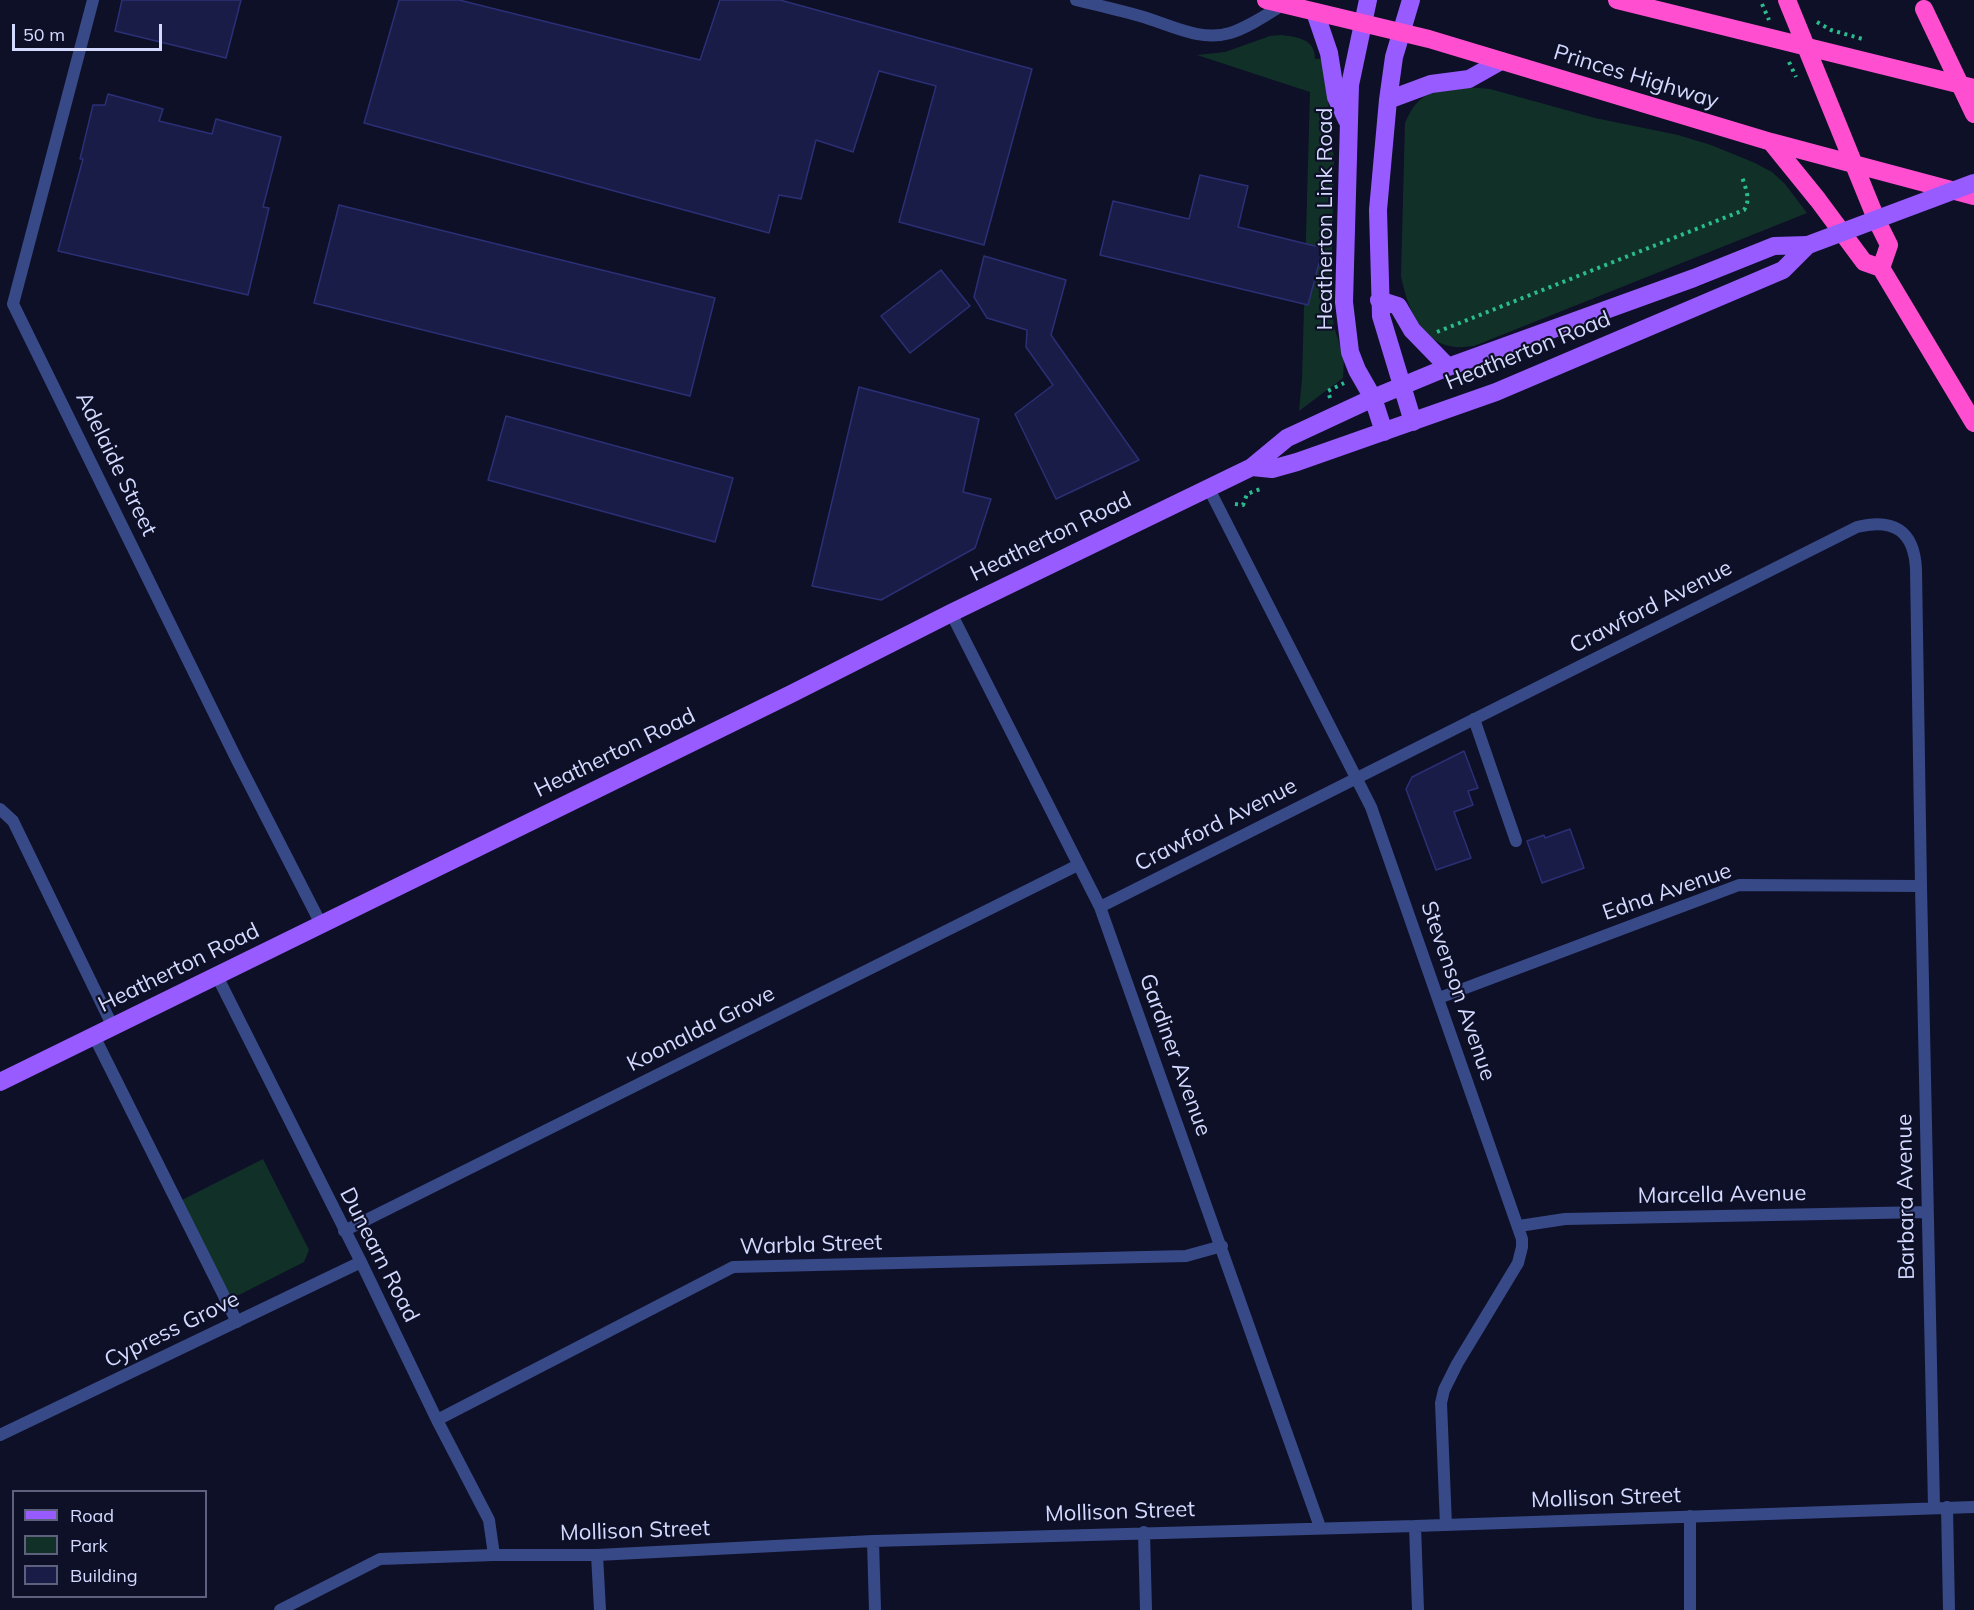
<!DOCTYPE html>
<html>
<head>
<meta charset="utf-8">
<style>
	body { margin:0 }
	#map { position:relative; width:1974px; height:1610px; overflow:hidden; background:#0e1027; font-family:Mulish,sans-serif }
	canvas { display:block }
	.legend { position:absolute; left:12px; top:1490px; width:195px; height:108px; box-sizing:border-box; background:#0e1027; border:2px solid #5d617d; margin:0; padding:8px 10px; list-style:none; font-size:18px; color:#d4daff }
	.legend li { display:flex; align-items:center; gap:12px; height:30px }
	.legend b { width:30px; border:2px solid #5d617d }
	.scale { position:absolute; left:12px; top:24px; width:150px; height:27px; box-sizing:border-box; border:3px solid #d4daff; border-top:0; padding-left:8px; font-size:18px; line-height:21px; white-space:nowrap; color:#d4daff; -webkit-text-stroke:4px #0e1027; paint-order:stroke }
</style>
</head>
<body>
<div id="map">
<canvas width="1974" height="1610"></canvas>
<ul class="legend">
<li><b style="height:8px;background:#985bff"></b>Road</li>
<li><b style="height:16px;background:#113128"></b>Park</li>
<li><b style="height:16px;background:#1a1c48"></b>Building</li>
</ul>
<div class="scale">50 m</div>
</div>
<script>
const ctx = document.querySelector('canvas').getContext('2d');
ctx.lineJoin = 'round';
function fill(path, color) {
  ctx.fillStyle = color;
  ctx.fill(path, 'evenodd');
}
function trace(path, color, width, dash) {
  ctx.strokeStyle = color;
  ctx.lineWidth = width;
  ctx.lineCap = dash ? 'butt' : 'round';
  ctx.setLineDash(dash || []);
  ctx.stroke(path);
}
function drawText(font, color, halo, rows, align = 'center') {
  ctx.font = font + ' Mulish,sans-serif';
  ctx.lineWidth = 4.5;
  ctx.setLineDash([]);
  ctx.textBaseline = 'middle';
  ctx.strokeStyle = halo;
  ctx.fillStyle = color;
  for (const [text, x, y, turn = 0] of rows) {
    ctx.save();
    ctx.translate(x, y);
    ctx.rotate((+turn || 0) * Math.PI / 180);
    ctx.textAlign = isNaN(turn) ? turn : align;
    if (halo) ctx.strokeText(text, 0, 0);
    ctx.fillText(text, 0, 0);
    ctx.restore();
  }
}
const green = new Path2D(`
	M1281,35C1298,37 1315,39 1315,59H1324L1334,160L1331,298L1334,327L1344,358L1343,378L1299,411L1302,379L1310,92L1197,55L1225,52L1270,36Z
	M1466,87L1490,89L1595,118L1678,135L1711,145L1755,163L1772,172L1785,184L1807,213L1474,346C1468,346 1461,348 1455,347C1419,343 1407,305 1401,276L1405,123C1418,92 1435,89 1466,87Z
	M263,1159L309,1250L304,1262L231,1299L182,1200Z`);
const building = new Path2D(`
	M122,0H241L226,58L115,31Z
	M399,0H459L700,60L720,0H780L1032,69L984,245L899,222L936,86L879,71L853,152L816,140L801,199L779,195L769,233L364,123Z
	M108,94L163,109L159,121L212,134L216,119L281,137L263,207L269,208L248,295L58,251L83,159H80L93,105H105Z
	M1200,175L1248,186L1238,227L1323,248L1308,305L1100,255L1113,201L1189,219Z
	M339,205L715,298L690,396L314,303Z
	M984,256L1066,280L1051,335L1139,460L1056,499L1015,414L1053,385L1026,347L1027,330L987,318L974,297Z
	M941,270L970,306L910,353L881,316Z
	M859,387L979,419L963,492L991,499L975,548L881,600L812,586Z
	M506,416L733,478L715,542L488,480Z
	M1464,751L1478,788L1468,791L1473,805L1454,812L1471,858L1436,870L1406,789L1412,777Z
	M1570,829L1584,868L1542,883L1527,841L1544,835L1545,838Z`);
const path = new Path2D(`
	M1762,4L1769,20
	M1817,22L1831,30L1866,40
	M1789,62L1796,77
	M1437,332L1744,210C1751,200 1746,189 1742,177
	M1330,398L1328,391L1344,383
	M1235,504L1243,505L1247,494L1263,488`);
const lane = new Path2D(`
	M1474,719L1516,841
	M94,1036L237,1322`);
const street = new Path2D(`
	M93,0L13,304L237,760L321,924
	M1076,0C1097,5 1119,10 1140,16C1169,24 1199,42 1230,33C1249,27 1266,15 1284,4
	M1208,487L1371,807L1522,1239V1247L1518,1263L1457,1364L1444,1390L1441,1403L1446,1525
	M951,613L1100,907L1320,1527
	M0,809L13,821L113,1027
	M1100,907L1857,527C1893,518 1914,530 1916,569L1921,886L1934,1507
	M217,976L361,1262L437,1420L489,1520L494,1555
	M1439,998L1739,885L1921,886
	M1519,1226L1565,1219L1927,1212
	M344,1231L1078,865
	M437,1420L733,1267L1186,1256L1222,1246
	M0,1435L361,1262
	M1947,1507L1949,1610
	M1690,1516V1610
	M1415,1526L1418,1610
	M1144,1532L1146,1610
	M873,1541L875,1610
	M597,1555L600,1610
	M280,1610L380,1559L494,1555H597L873,1541L1415,1526L1974,1507`);
const primary = new Path2D(`
	M1368,0L1350,85L1344,302L1350,352L1357,370L1373,398L1384,432
	M1411,0L1394,57L1388,100L1378,210L1381,316L1413,422
	M1315,12L1329,53L1336,97L1347,120
	M1388,100L1431,84L1469,79L1501,61
	M1379,300L1398,306L1412,330L1448,367
	M1252,467L1272,469L1297,462L1496,392L1783,270L1808,245
	M0,1082L791,694L951,613L1252,467L1287,438L1373,398L1448,367L1694,278L1774,246L1808,245`);
const highway = new Path2D(`
	M1266,0L1429,39L1771,142L1974,196
	M1617,0L1974,88
	M1787,0L1877,221L1889,245L1881,268
	M1771,142L1818,200L1864,262L1881,268L1974,423`);
const primaryBridge = new Path2D(`
	M1808,245L1974,183`);
const highwayBridge = new Path2D(`
	M1924,9L1974,114`);
const streetNames = [
	["Princes Highway",1636,77,17],
	["Heatherton Link Road",1325,219,-90],
	["Heatherton Road",1528,351,-22],
	["Adelaide Street",116,464,64],
	["Heatherton Road",1051,537,-26],
	["Crawford Avenue",1651,607,-27],
	["Heatherton Road",615,753,-26],
	["Crawford Avenue",1216,825,-27],
	["Edna Avenue",1667,892,-19],
	["Heatherton Road",179,968,-26],
	["Stevenson Avenue",1458,991,71],
	["Koonalda Grove",701,1029,-27],
	["Gardiner Avenue",1175,1055,70],
	["Marcella Avenue",1722,1195,-1],
	["Barbara Avenue",1906,1197,-91],
	["Warbla Street",811,1245,-2],
	["Dunearn Road",379,1255,63],
	["Cypress Grove",172,1330,-26],
	["Mollison Street",1606,1498,-2],
	["Mollison Street",1120,1512,-2],
	["Mollison Street",635,1531,-2]
];
fill(green, '#113128');
fill(building, '#1a1c48');
trace(building, '#2b2f75', 1.5);
trace(path, '#2bbc8e', 4, [3, 4.5]);
trace(lane, '#384987', 12);
trace(street, '#384987', 12);
trace(primary, '#985bff', 18);
trace(highway, '#ff4fd0', 18);
trace(primaryBridge, '#985bff', 18);
trace(highwayBridge, '#ff4fd0', 18);
drawText('22px', '#d4daff', '#0e1027', streetNames);
</script>
</body>
</html>
